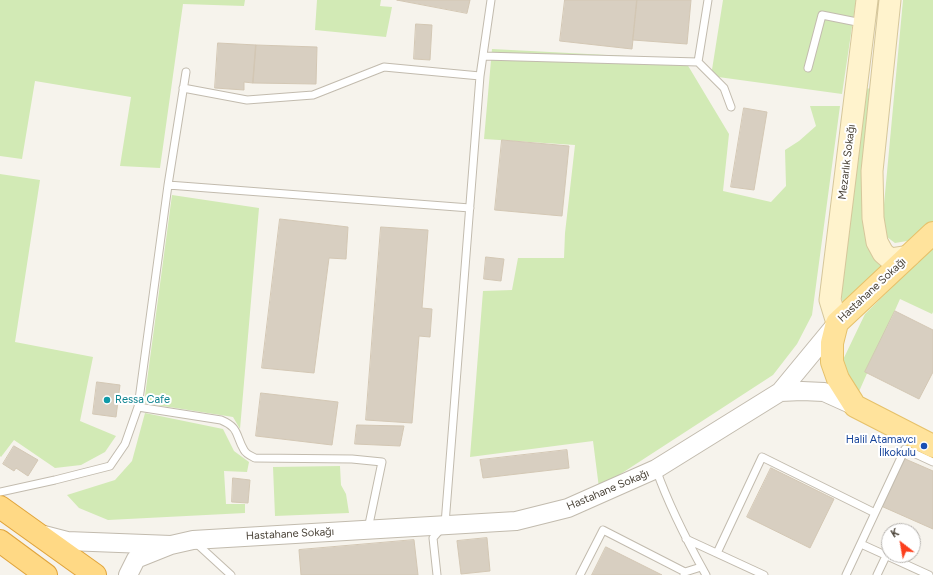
<!DOCTYPE html>
<html>
<head>
<meta charset="utf-8">
<style>
	body { margin:0 }
	#map { position:relative; width:933px; height:575px; overflow:hidden; background:#f6f3ec; font-family:Figtree,sans-serif }
	canvas { display:block }
	.north { position:absolute; left:881px; top:523px; width:40px; height:40px; box-sizing:border-box; background:#fff; border:1px solid #b7b4b0; border-radius:50%; rotate:329deg; font-size:11px; font-weight:700; line-height:16px; text-align:center; color:#4b4439 }
	.north::after { content:''; display:block; margin:auto; width:14px; height:18px; background:#fc3f1d; clip-path:polygon(50% 0,100% 100%,50% 72%,0 100%) }
</style>
</head>
<body>
<div id="map">
<canvas width="933" height="575"></canvas>
<div class="north">K</div>
</div>
<script>
const ctx = document.querySelector('canvas').getContext('2d');
ctx.lineJoin = 'round';
function fill(path, color) {
  ctx.fillStyle = color;
  ctx.fill(path, 'evenodd');
}
function trace(path, color, width, dash) {
  ctx.strokeStyle = color;
  ctx.lineWidth = width;
  ctx.lineCap = dash ? 'butt' : 'round';
  ctx.setLineDash(dash || []);
  ctx.stroke(path);
}
function drawText(font, color, halo, rows, align = 'center') {
  ctx.font = font + ' Figtree,sans-serif';
  ctx.lineWidth = 4;
  ctx.setLineDash([]);
  ctx.textBaseline = 'middle';
  ctx.strokeStyle = halo;
  ctx.fillStyle = color;
  for (const [text, x, y, turn = 0] of rows) {
    ctx.save();
    ctx.translate(x, y);
    ctx.rotate((+turn || 0) * Math.PI / 180);
    ctx.textAlign = isNaN(turn) ? turn : align;
    if (halo) ctx.strokeText(text, 0, 0);
    ctx.fillText(text, 0, 0);
    ctx.restore();
  }
}
const green = new Path2D(`
	M0,0H245L244,6L183,4L160,168L120,166L131,97L35,81L22,159L0,156Z
	M317,0H381L380,6L392,7L386,37L315,30Z
	M723,0H856L842,94L711,76Z
	M903,0H933V222L913,240L895,243L887,237L882,226Z
	M492,49L684,59L729,134L723,191L771,202L786,186L785,150L799,141L816,126L810,106H840L812,315L797,344L773,375L599,488L593,441L470,457L483,291L512,290L518,258H564L565,233L575,145L484,139Z
	M865,88L872,89L863,177L890,264L843,303L840,292Z
	M0,174L40,180L15,342L93,357L80,421L116,436L105,452L81,465L55,468L14,440L1,457L0,456Z
	M172,195L259,208L240,429L233,417L144,403Z
	M933,247V312L932,314L900,299L857,396L840,366L865,314Z
	M145,413L223,429L234,451L249,462L247,472L224,471L226,504H245V513L108,520L79,508L67,495L115,480L132,461Z
	M340,466L341,485L346,494L349,513L275,516L273,467Z`);
const building = new Path2D(`
	M397,0H470L467,13Z
	M565,0H637L632,49L560,41Z
	M637,0H691L687,44L633,40Z
	M416,24L432,25L430,60L414,59Z
	M218,43L256,45L253,83L244,82V90L215,88Z
	M256,45L317,47L316,84L253,83Z
	M744,108L767,112L754,190L731,187Z
	M502,140L569,146L562,216L495,210Z
	M280,219L348,227L346,259L329,258L314,373L262,368Z
	M381,227L428,230L422,308L432,309L430,337L419,336L412,423L366,420Z
	M486,257L504,259L501,281L484,279Z
	M895,311L933,330V372L919,399L865,372Z
	M97,382L120,385L116,417L93,414Z
	M261,393L338,402L332,445L256,436Z
	M357,425L404,426L400,446L355,444Z
	M14,446L38,460L28,476L16,468L14,471L3,464Z
	M567,450L569,468L483,478L480,460Z
	M903,458L933,471V529L881,506Z
	M771,468L834,499L810,548L747,517Z
	M233,478L250,480L248,503L232,502Z
	M487,538L490,571L461,574L457,541Z
	M414,540L418,575H301L299,550Z
	M606,547L662,575H592Z`);
const service = new Path2D(`
	M483,56L698,62L724,88L731,107
	M698,62L708,0
	M808,68L822,15L862,23
	M183,88L247,100L313,95L384,67L480,76
	M168,185L470,208
	M138,407L221,420C240,428 235,435 244,450C246,454 251,456 255,458L352,459L382,462L368,529
	M656,469C669,506 687,541 706,575
	M0,492L55,480L110,466L125,444L138,407L168,185L186,72
	M686,539L764,575
	M196,543L231,575
	M861,544L929,575
	M717,553L762,457L875,513
	M437,575L433,538L445,524L480,76L491,0
	M580,575L603,530L685,572
	M684,575L685,572L701,567
	M846,575L905,449L933,462
	M877,575L886,556`);
const tertiary = new Path2D(`
	M780,392L802,391L824,392L855,406
	M44,535L67,541L171,545L136,559L128,575
	M171,545L193,540L516,521L568,508L656,469L780,392L837,323`);
const secondary = new Path2D(`
	M890,0L872,171L873,218L877,242L883,253L890,259L909,256
	M837,323L830,300L867,0`);
const primary = new Path2D(`
	M933,233L837,323L832,343V362L838,379L855,406L933,446`);
const trunk = new Path2D(`
	M0,507L95,575
	M0,541L46,575`);
const markers = [
	[107,400,4,"#0f9aa8"],
	[924,446,4,"#1a4fb4"]
];
const streetNames = [
	["Mezarlık Sokağı",847,162,-83],
	["Hastahane Sokağı",872,290,-43],
	["Hastahane Sokağı",608,490,-23],
	["Hastahane Sokağı",290,534,-3]
];
const cultureNames = [
	["Ressa Cafe",115,400]
];
const transitNames = [
	["Halil Atamavcı",916,440],
	["İlkokulu",916,453]
];
fill(green, '#d2eab5');
fill(building, '#d8cfc1');
trace(building, '#d3c7b4', 1);
trace(service, '#c2bbae', 9);
trace(tertiary, '#c2bbae', 20);
trace(secondary, '#d6c79b', 23);
trace(primary, '#e6c16a', 24);
trace(trunk, '#e0a43c', 24);
trace(service, '#fff', 7);
trace(tertiary, '#fff', 18);
trace(secondary, '#fff3cd', 21);
trace(primary, '#ffe39c', 22);
trace(trunk, '#ffd985', 22);
for (const [x, y, r, color] of markers) {
  const dot = new Path2D();
  dot.arc(x, y, r, 0, 2 * Math.PI);
  ctx.fillStyle = color;
  ctx.fill(dot);
  trace(dot, '#fff', 1.5);
}
drawText('11px', '#4b4439', '#fff', streetNames);
drawText('11px', '#0d838f', '#fff', cultureNames, 'left');
drawText('11px', '#164399', '#fff', transitNames, 'right');
</script>
</body>
</html>
